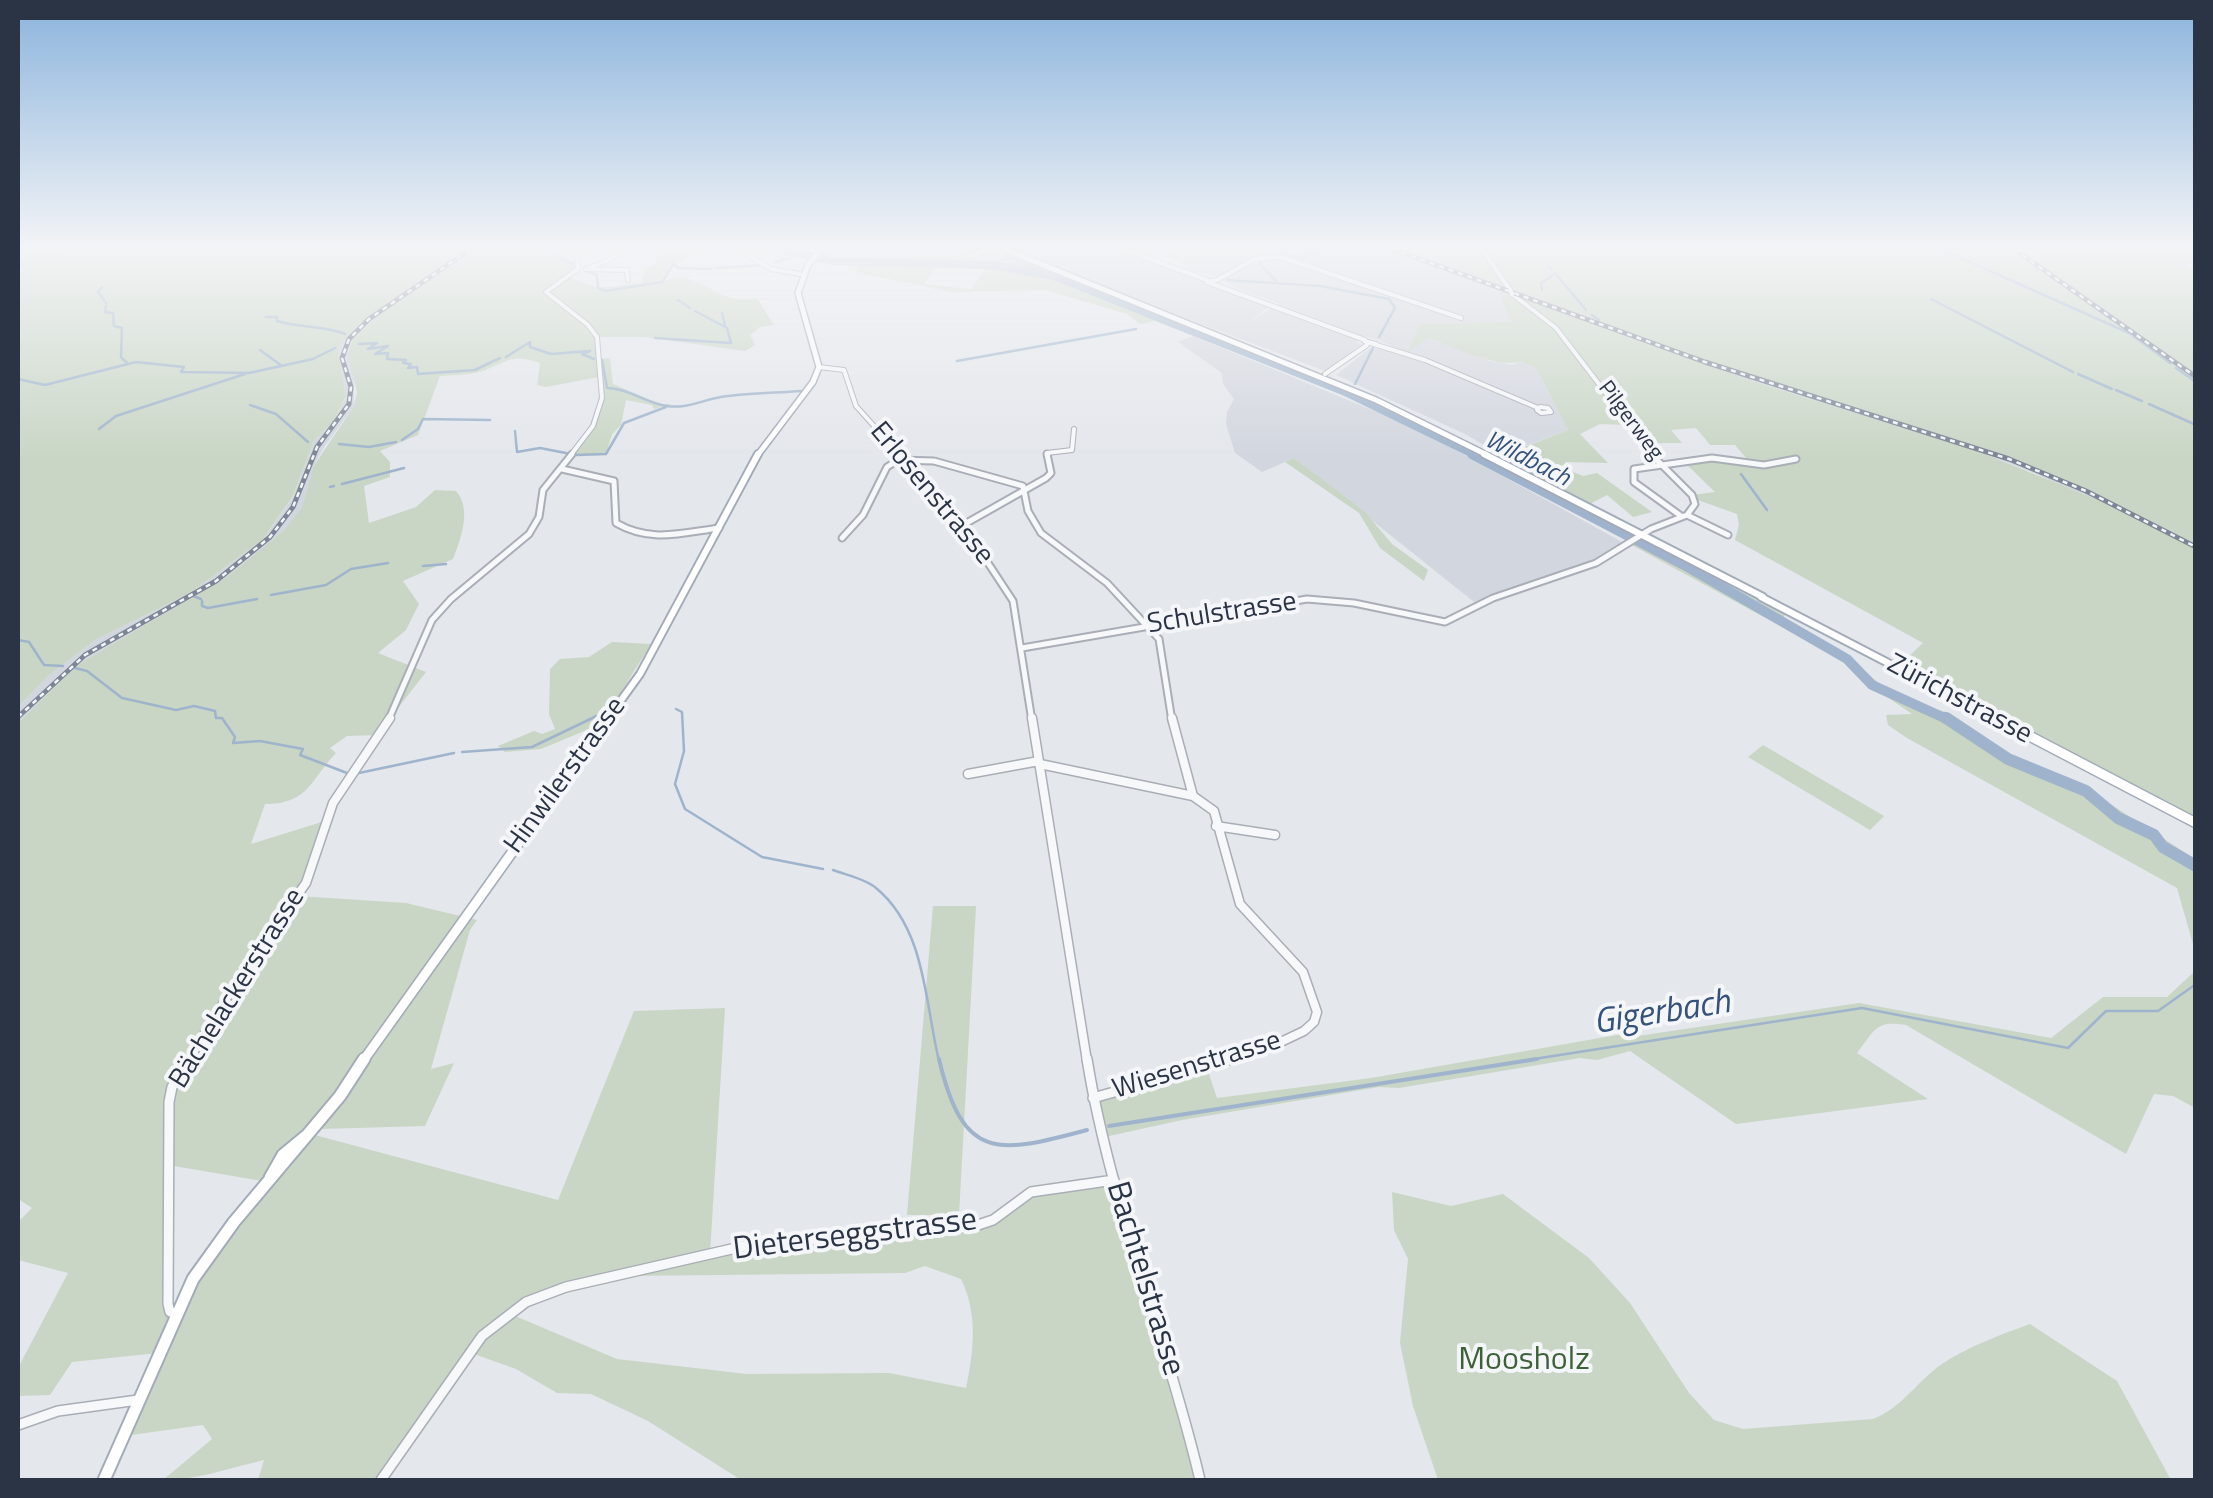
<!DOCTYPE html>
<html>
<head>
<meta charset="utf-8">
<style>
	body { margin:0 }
	#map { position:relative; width:2213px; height:1498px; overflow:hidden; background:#e4e7ec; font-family:"Titillium Web",sans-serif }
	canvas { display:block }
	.frame { position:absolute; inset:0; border:20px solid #2b3445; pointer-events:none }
</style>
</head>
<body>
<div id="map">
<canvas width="2213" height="1498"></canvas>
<div class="frame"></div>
</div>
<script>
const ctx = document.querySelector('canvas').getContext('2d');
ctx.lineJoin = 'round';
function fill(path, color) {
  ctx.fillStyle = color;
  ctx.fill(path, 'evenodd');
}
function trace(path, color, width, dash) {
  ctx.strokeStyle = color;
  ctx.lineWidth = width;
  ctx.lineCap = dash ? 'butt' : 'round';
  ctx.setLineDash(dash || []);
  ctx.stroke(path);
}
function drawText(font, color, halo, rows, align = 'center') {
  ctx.font = font + ' "Titillium Web",sans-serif';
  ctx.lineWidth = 8;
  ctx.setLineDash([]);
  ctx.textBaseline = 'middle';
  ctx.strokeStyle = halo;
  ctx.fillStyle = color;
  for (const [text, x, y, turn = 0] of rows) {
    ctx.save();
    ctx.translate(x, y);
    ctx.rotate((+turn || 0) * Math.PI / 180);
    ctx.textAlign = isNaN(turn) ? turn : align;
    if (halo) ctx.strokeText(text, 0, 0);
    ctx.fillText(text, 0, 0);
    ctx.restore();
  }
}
const built = new Path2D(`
	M466,249H478L381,313L353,339L354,406L324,447L313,467L302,507L283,531L228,576L77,665L18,723V707L47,677L95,640L190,593L262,540L293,497L314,440L333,422L346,397L338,353L340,346L358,325Z
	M821,249H991L1015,258L994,263L813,256Z
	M1004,249H1178L1147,260L1272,305L1247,323L1279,304L1228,285L1223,278L1184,269L1206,257L1229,256L1249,262L1272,249H1394L1737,371L2012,458L2127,508L2195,544V549L2034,473L1975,450L1755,382L1500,290L1511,322L1420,324L1408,350L1429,338L1490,361L1513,365L1520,361L1536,368L1568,430L1501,455L1465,434L1336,375L1370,348L1402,351L1376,339L1349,333L1361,345L1325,371Z
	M1193,336L1418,429L1622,542L1597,558L1474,602L1294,458L1262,472L1235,453L1226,424L1227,412L1234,399L1223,384L1222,373L1178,342Z`);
const green = new Path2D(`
	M18,249H30L29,253L65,249H466L358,325L340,346L338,353L346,396L333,422L314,440L293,496L262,540L190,593L95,640L47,677L18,707V275L25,269H18Z
	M478,249H548L555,256L582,264L568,277L598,288L641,283L645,269L658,263L654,258L662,256L660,253L687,249L692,254L683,262H676L658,283C702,263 711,308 757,298L774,325L760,327L750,335L755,345L745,351L644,337H597L599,359L610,358L613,384L660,404H672L654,409L652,405L626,400L621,425L612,434L606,454H573C593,429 601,409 599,377L546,387L537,385L540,363C512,353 508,361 483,371C471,375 454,375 440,376L418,435L380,451L390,462V477L364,486L369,523L416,507L435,490L456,491C472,509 461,539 453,559L403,581L419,604L406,630L378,653L426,672L377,735L347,736L330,748L336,753C311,779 309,804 265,804L251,844L325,821L298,896L406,903L477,920L470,930L431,1069L454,1063L425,1126L321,1129L311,1134L558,1200L634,1011L725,1008L710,1254L749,1245L978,1224L1031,1192L1114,1180L1200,1480H741L648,1421L591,1394L557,1393L516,1369L471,1353L381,1480H258L264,1460C229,1468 198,1480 163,1480L212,1439L203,1425L124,1436L158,1353L72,1362L50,1395L18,1396V1368L68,1273L18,1260V1222L32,1208L18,1199V723L77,665L228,576L283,531L302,507L313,467L354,406L357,392L348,355L353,339L381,313ZM168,1165L268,1182L176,1313L168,1304ZM925,1266L961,1279C978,1313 974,1351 966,1388L889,1373L747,1374L617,1359L508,1313L566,1287L625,1276L905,1273Z
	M1178,249H1272L1249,262L1229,256L1219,261L1206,257L1189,266L1163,256Z
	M1394,249H2011L2040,263L2038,257C2071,238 2155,249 2195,249V260L2185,266L2196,270L2195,544L2012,458L1737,371Z
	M813,256L994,263L1015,258L1306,374L1312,382L1155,321L1140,324L1127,314L1045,290L951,292L855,272L860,263L809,262ZM964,265L986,268L971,289L924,284L938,266Z
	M1498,289L1755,382L1975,450L2110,505L2195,549V823L1897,667L1923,643L1735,540L1739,525L1737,514L1695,499L1692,495L1715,492L1687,465L1746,458L1735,445H1710L1696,428L1671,430L1682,443H1641L1626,425L1600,424L1580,434L1608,463L1565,462L1566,469L1583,476L1597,473L1652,512L1633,517L1607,495L1586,506L1496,458L1568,430L1536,368L1520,361C1500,370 1451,346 1429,338L1407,352L1420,324L1511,322Z
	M1294,458L1365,512L1392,544L1428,570L1424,581L1380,548L1359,513L1285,462Z
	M1639,536L1785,614L1783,620L1850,658L1881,685L1923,706L1950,713L2013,756L2112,805L2195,859V951L2177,888L1907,738L1888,725L1886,715L1912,714L1874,688L1848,663L1628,543Z
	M612,642L651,644L601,724L541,749L505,752L498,746L534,731L542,734L555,729L549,714L550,669L560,659L589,657Z
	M1763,745L1884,816L1870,830L1748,757Z
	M933,906H976L959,1215H907Z
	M2195,971V1108L2173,1096L2154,1094L2126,1154L1906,1025C1875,1020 1875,1030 1857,1053L1928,1099L1736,1124L1630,1051L1597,1060L1580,1058L1399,1088L1379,1087L1182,1120L1100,1138L1093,1098L1206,1065L1217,1098L1371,1078L1617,1035L1631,1037L1859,1003L2051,1038L2103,997H2167Z
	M1392,1192L1451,1206L1503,1194L1589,1258L1630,1303L1689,1393L1714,1420L1743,1429L1873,1419C1902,1408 1917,1381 1942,1364C1969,1346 2000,1335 2030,1324L2117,1381L2171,1480H1438L1413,1406L1400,1343L1408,1259L1394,1230Z`);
const streamFar1 = new Path2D(`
	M448,249H464
	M547,249L574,265
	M1941,249L2129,333L2170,363
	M477,250L490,249
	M1283,254L1303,258L1323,249
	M999,261L1010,258L1054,276
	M1262,261L1260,264L1276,281
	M775,262L801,255
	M1548,266L1552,269
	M717,268L761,265
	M587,271L597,275L598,288L606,291L662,282L674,264L678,268L711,269
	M1555,273L1586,310
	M1227,280L1320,286L1389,299L1395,308L1379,337
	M102,287L98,292L106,303
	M1542,290L1541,283L1556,273
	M1931,299L2073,372
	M678,300L690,308
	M106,306L105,312L113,313L114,326L122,328L121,357L127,363
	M722,313L725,325
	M1592,315L1599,320
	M266,317H277V321C299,328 324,325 345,334
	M655,338L731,343L727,328L695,311
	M359,344L377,343L368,349L388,346L375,354L388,353L387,359L406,360L403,363L411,364L408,368L417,367L418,374L475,370L500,358
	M260,350L282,366
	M506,357L530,342V347L551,354L590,351L582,354L594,359
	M602,360L607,388C628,388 645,403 667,406C686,409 703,400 721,397C747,393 775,393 801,391
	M957,361L1136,329
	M2176,368L2196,382
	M2078,374L2112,389
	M18,379L45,385L136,362L184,367L181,372L249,373L313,359L335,348
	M1355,384L1373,348
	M2116,390L2142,401
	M2149,404L2196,425
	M250,405L276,414L308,442
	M99,429L116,416L245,374
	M515,431L517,452L540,448L571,454
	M402,440L418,429L423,419L490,420
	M339,444L369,447L396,442
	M576,455L606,454L624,423L666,407
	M1741,474L1767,510
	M342,484L404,468
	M330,487L334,486
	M423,566L446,564
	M271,595L326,585L351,569L388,563
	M193,596L201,599
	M202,601V606L208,608L257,599
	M18,640L29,642L44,665L63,666
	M75,668L87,671L122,698L176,710L194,706L215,711L216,718H222L235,737L233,743L260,741L303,749L300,755L347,773
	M676,709L682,712L684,751L675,784L685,809L762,857L823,869
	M462,752L532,747L605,712
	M359,773L454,753
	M833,870C846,875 866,879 876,888C926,929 925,1004 939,1061
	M1521,1061L1862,1008L2068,1048L2106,1011H2158L2196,984`);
const stream = new Path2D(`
	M939,1059C963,1162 998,1154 1087,1130
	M1109,1126L1537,1059`);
const riverFar2 = new Path2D(`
	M780,249L834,261L992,265L1054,276L1343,391L1477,456`);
const riverFar1 = new Path2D(`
	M1472,454L1684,565L1847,659L1872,685L1951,721`);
const river = new Path2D(`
	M1946,718L2008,759L2086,791L2118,818L2154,835L2163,847L2196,866`);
const minorFar3 = new Path2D(`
	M693,249L700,256
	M738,249L771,269L800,274
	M1123,249L1207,280
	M1482,249L1510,290
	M969,256L994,249
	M589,268L611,259L621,249
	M586,269L627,270L628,280
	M1216,280L1207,282L1365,340
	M1217,280L1255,259L1281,257L1461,318
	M1512,294L1556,328L1654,456
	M1376,344L1364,341L1425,360L1538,408
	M819,367L844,370L856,406L901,456
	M1325,374L1367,345
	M1540,407L1548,408L1551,412L1541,413L1537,410Z
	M570,456L593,426L602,398L597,337L588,325L546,292L578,269L576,249
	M1048,456L1047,453L1072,450L1074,429`);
const minorFar2 = new Path2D(`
	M899,454L963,525L1013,601L1032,721
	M562,469L614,481L616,523C651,543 681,533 719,528
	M1687,515L1728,535
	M1681,516L1634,482V469L1712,458L1764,465L1796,459
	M963,525L1046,478L1051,473L1047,454
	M842,538L863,515L887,467L898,460L934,461L1023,486L1028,511L1041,533L1107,583L1159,639L1172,721
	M1022,648L1307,599L1354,603L1445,622L1493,598L1596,563L1651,529L1687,515L1695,504L1692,495L1651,454
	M388,721L432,620L451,599L529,534L539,517L543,490L572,454`);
const minorFar1 = new Path2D(`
	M1032,718L1087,1061
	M1172,718L1193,796L1214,811L1240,904L1303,972L1317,1012L1314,1022L1304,1031L1266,1049L1222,1061
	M1040,764L1193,796
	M968,774L1039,761
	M1216,826L1275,835
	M188,1061L240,976L306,883L333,803L390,718`);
const minor = new Path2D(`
	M1087,1059C1110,1202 1167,1339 1200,1480
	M1093,1098L1231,1059
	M176,1313L170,1312L168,1304L169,1102L172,1087L189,1059
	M18,1425L58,1411L138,1400
	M381,1480L482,1336L526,1302L566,1287L749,1245L978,1225L993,1220L1031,1192L1114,1180`);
const majorFar3 = new Path2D(`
	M1004,249L1376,400L1489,456
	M757,456L813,382L819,367L798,293L808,265L821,249`);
const majorFar2 = new Path2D(`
	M1484,454L1763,597
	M1761,597L2000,721
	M606,721L640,674L758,454`);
const majorFar1 = new Path2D(`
	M1995,718L2196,823
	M363,1061L608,718`);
const major = new Path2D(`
	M270,1178L283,1155L306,1136
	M104,1480L193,1279L234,1222L340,1096L364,1059`);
const rail = new Path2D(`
	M1392,249L1705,362L2009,459L2086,491L2196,547
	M2014,249L2196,377
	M18,717L85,655L216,581L270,537L293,507L317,447L349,404L351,387L342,358L349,339L369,319L471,249`);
const minorBridge = new Path2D(`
	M1510,290L1512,294`);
const farStreetnames = [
	["Pilgerweg",1630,421,53]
];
const farWaternames = [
	["Wildbach",1527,460,27]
];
const streetNames = [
	["Erlosenstrasse",931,494,50],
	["Schulstrasse",1222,614,-9],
	["Zürichstrasse",1959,700,28],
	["Hinwilerstrasse",566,776,-54],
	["Bächelackerstrasse",238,989,-58],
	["Wiesenstrasse",1197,1066,-17]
];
const nearStreetnames = [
	["Dieterseggstrasse",855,1236,-7],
	["Bachtelstrasse",1144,1279,73]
];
const nearParknames = [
	["Moosholz",1524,1361]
];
const nearWaternames = [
	["Gigerbach",1662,1014,-9]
];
fill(built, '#d2d6de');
fill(green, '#c9d6c5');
trace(streamFar1, '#9fb4cc', 2.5);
trace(stream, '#9fb4cc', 4);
trace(riverFar2, '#9fb4cc', 8);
trace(riverFar1, '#9fb4cc', 10);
trace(river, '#9fb4cc', 12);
trace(minorFar3, '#a9aeb7', 6);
trace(minorFar2, '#a9aeb7', 9);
trace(minorFar1, '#a9aeb7', 11);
trace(minor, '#a9aeb7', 12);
trace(majorFar3, '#a3abb8', 8);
trace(majorFar2, '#a3abb8', 10);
trace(majorFar1, '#a3abb8', 12);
trace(major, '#a3abb8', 15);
trace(minorFar3, '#f7f8fa', 4);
trace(minorFar2, '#f7f8fa', 5);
trace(minorFar1, '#f7f8fa', 8);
trace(minor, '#f7f8fa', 9);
trace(majorFar3, '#fff', 5);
trace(majorFar2, '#fff', 6);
trace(majorFar1, '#fff', 9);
trace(major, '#fff', 11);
trace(rail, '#7d8696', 5);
trace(rail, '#f4f6f9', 2.5, [5]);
trace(minorBridge, '#a9aeb7', 6, []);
trace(minorBridge, '#f7f8fa', 4);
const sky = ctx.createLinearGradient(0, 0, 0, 458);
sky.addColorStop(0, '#8bb4dd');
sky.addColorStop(0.54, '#f3f4f6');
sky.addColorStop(1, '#f3f4f600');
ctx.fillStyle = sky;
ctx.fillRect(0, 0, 2213, 458);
drawText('22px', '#2b3445', '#f4f6f9', farStreetnames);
drawText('italic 25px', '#34527a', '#f4f6f9', farWaternames);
drawText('28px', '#2b3445', '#f4f6f9', streetNames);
drawText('32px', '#2b3445', '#f4f6f9', nearStreetnames);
drawText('32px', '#3f6138', '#f4f6f9', nearParknames);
drawText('italic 35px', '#34527a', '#f4f6f9', nearWaternames);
</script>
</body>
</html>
